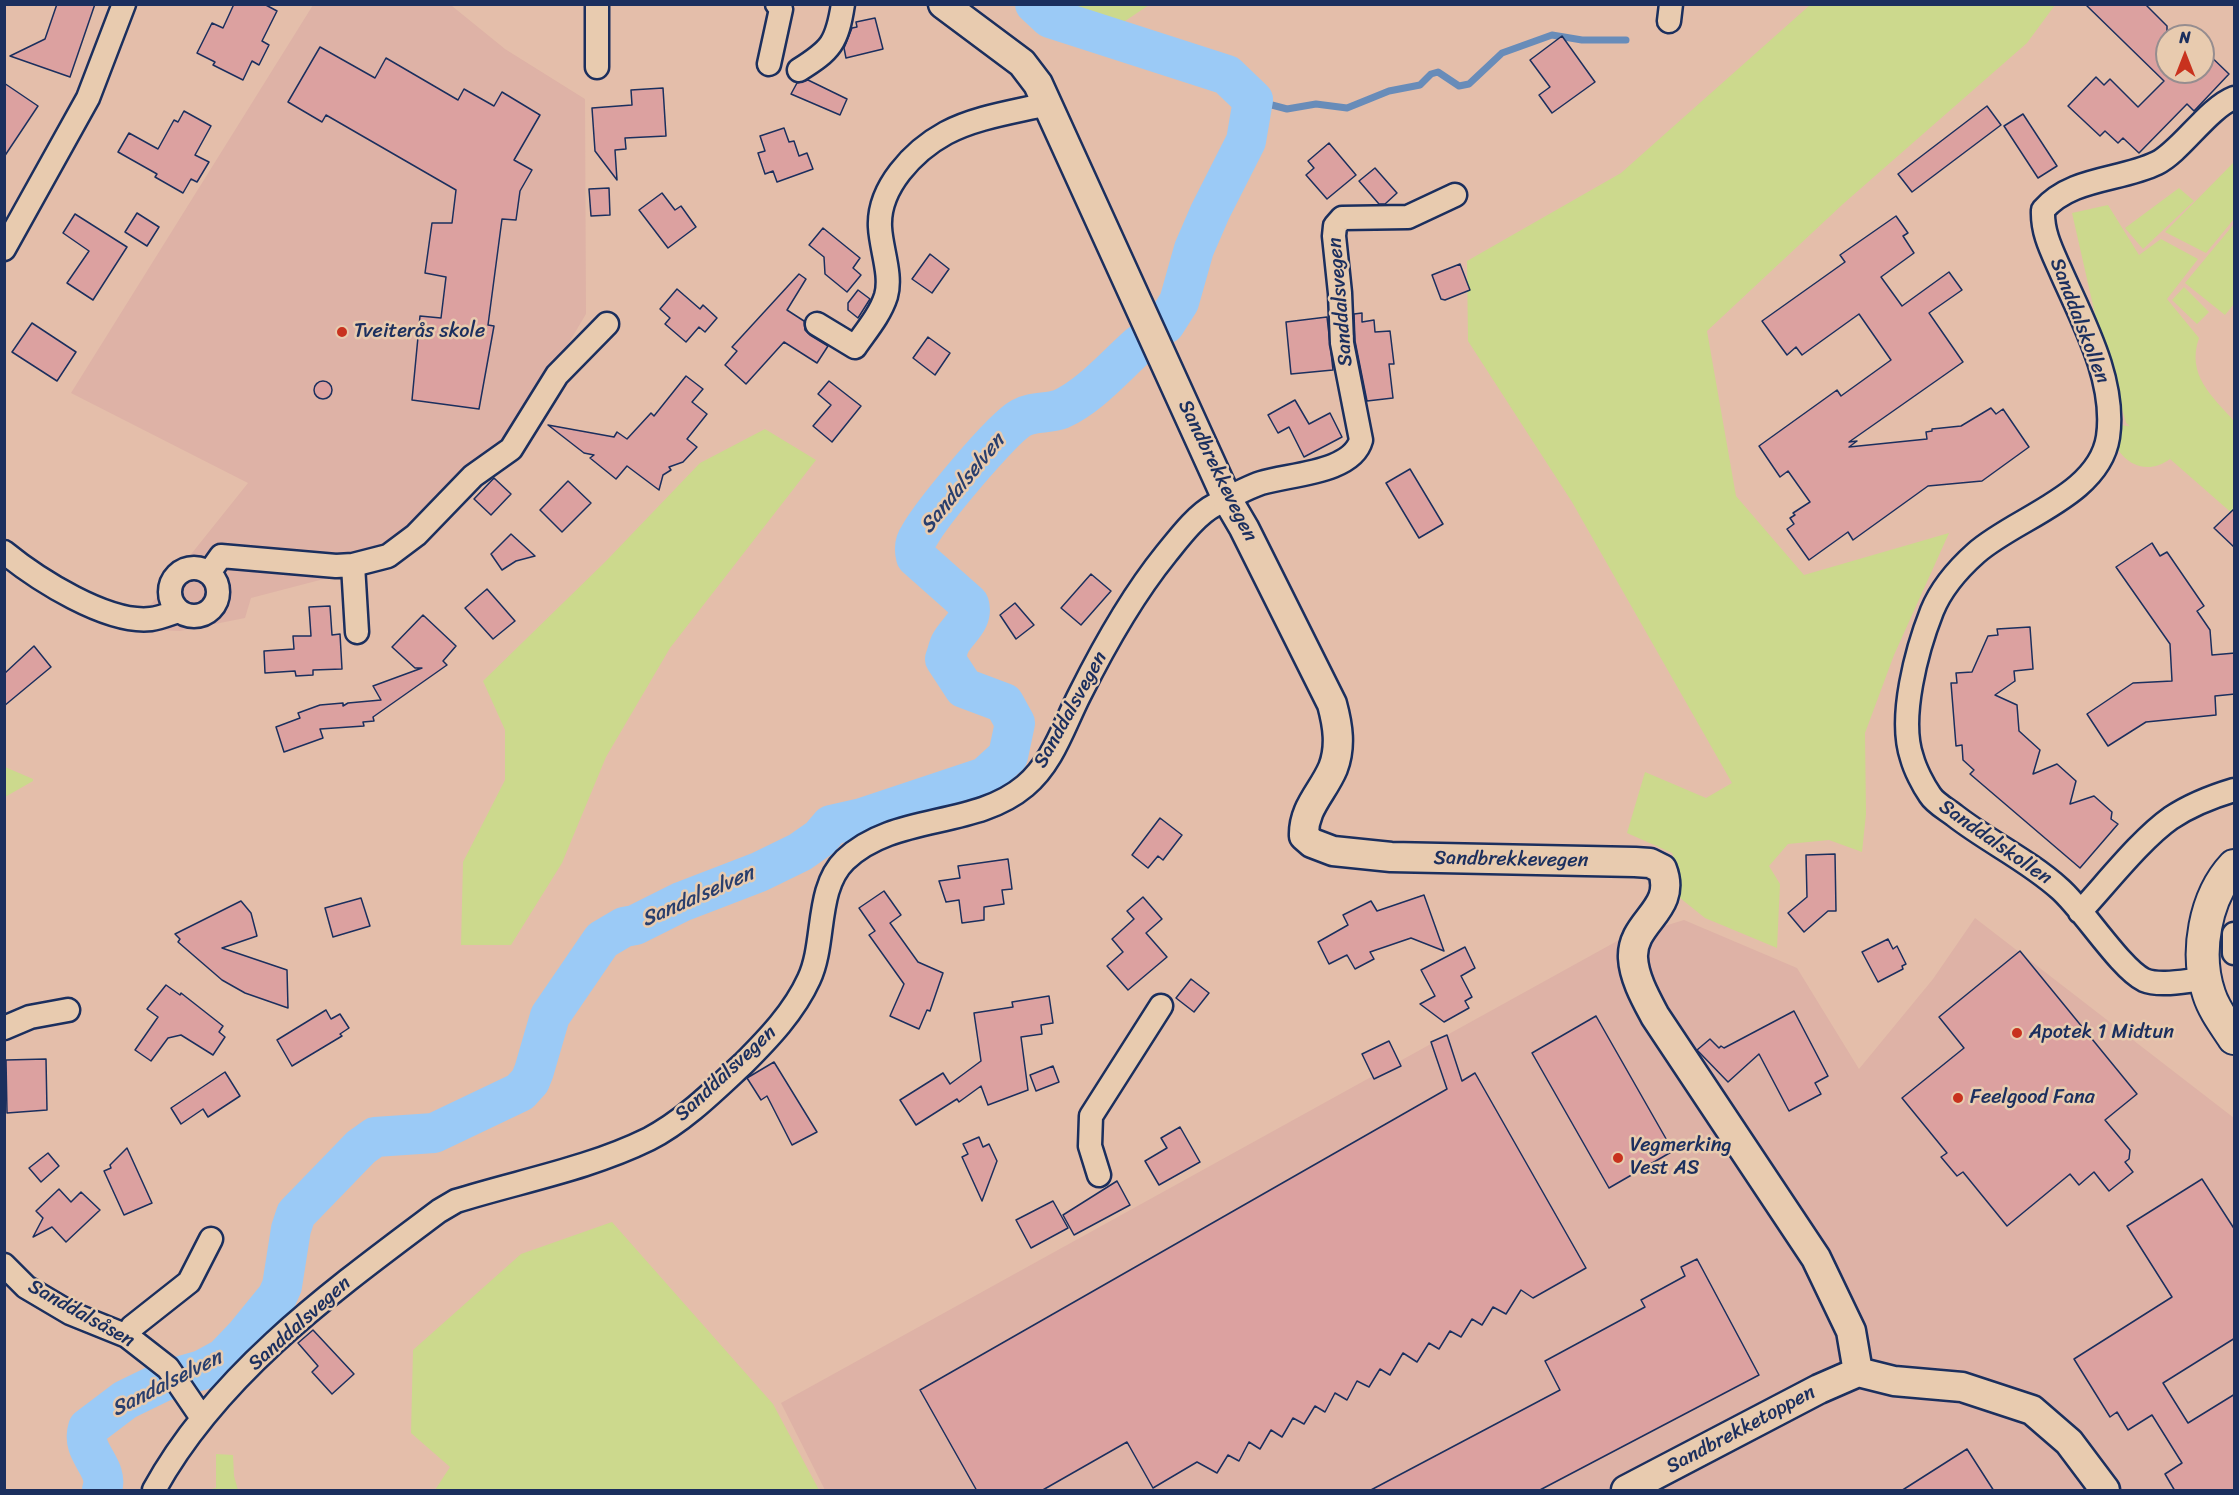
<!DOCTYPE html>
<html>
<head>
<meta charset="utf-8">
<style>
	body { margin:0 }
	#map { position:relative; width:2239px; height:1495px; overflow:hidden; background:#e4beaa; font-family:Sriracha,sans-serif }
	canvas { display:block }
	.frame { position:absolute; inset:0; border:6px solid #1b2f5e; pointer-events:none }
	.north { position:absolute; left:2155px; top:24px; width:60px; height:60px; box-sizing:border-box; background:#e8cbaf; border:2px solid #968d8f; border-radius:50%; rotate:0deg; font-size:16px; font-weight:700; line-height:24px; text-align:center; color:#1b2f5e }
	.north::after { content:''; display:block; margin:auto; width:21px; height:27px; background:#c8321e; clip-path:polygon(50% 0,100% 100%,50% 72%,0 100%) }
</style>
</head>
<body>
<div id="map">
<canvas width="2239" height="1495"></canvas>
<div class="frame"></div>
<div class="north">N</div>
</div>
<script>
const ctx = document.querySelector('canvas').getContext('2d');
ctx.lineJoin = 'round';
function fill(path, color) {
  ctx.fillStyle = color;
  ctx.fill(path, 'evenodd');
}
function trace(path, color, width, dash) {
  ctx.strokeStyle = color;
  ctx.lineWidth = width;
  ctx.lineCap = dash ? 'butt' : 'round';
  ctx.setLineDash(dash || []);
  ctx.stroke(path);
}
function drawText(font, color, halo, rows, align = 'center') {
  ctx.font = font + ' Sriracha,sans-serif';
  ctx.lineWidth = 5;
  ctx.setLineDash([]);
  ctx.textBaseline = 'middle';
  ctx.strokeStyle = halo;
  ctx.fillStyle = color;
  for (const [text, x, y, turn = 0] of rows) {
    ctx.save();
    ctx.translate(x, y);
    ctx.rotate((+turn || 0) * Math.PI / 180);
    ctx.textAlign = isNaN(turn) ? turn : align;
    if (halo) ctx.strokeText(text, 0, 0);
    ctx.fillText(text, 0, 0);
    ctx.restore();
  }
}
const built = new Path2D(`
	M313,5L452,6L505,49L585,99L586,314L493,470L389,562L251,598L245,618L180,631L135,629L148,608L248,483L71,393Z
	M1975,918L2234,1118V1490H825L781,1403L1619,940L1684,920L1797,968L1859,1069L1933,979Z`);
const green = new Path2D(`
	M1057,5H1149L1101,37L1104,19L1085,26Z
	M1810,5H2055L2027,43L1843,204L1707,331L1736,496L1804,575L1949,533L1894,655L1865,733L1866,814L1862,852L1829,840L1788,844L1769,866L1780,884L1777,948L1705,918L1680,898L1679,872L1672,853L1627,833L1645,772L1706,798L1732,783L1572,502L1468,341L1467,261L1621,173Z
	M2234,162V219L2206,253L2165,232Z
	M2179,188L2194,201L2143,249L2125,228Z
	M2108,205L2139,255L2161,239L2198,259L2167,299L2199,338C2186,375 2212,396 2234,421V515L2170,459C2151,473 2131,468 2118,450L2119,425L2130,426L2126,423L2097,323L2072,213Z
	M2234,224V304L2225,315L2185,283Z
	M2184,287L2209,312L2197,324L2172,300Z
	M765,429L816,460L670,648L606,757L562,863L511,945H461L463,862L505,780V730L483,681L606,561L700,463Z
	M5,767L33,779V781L5,797Z
	M612,1222L773,1404L819,1490H435L450,1467L411,1433L413,1350L521,1254Z
	M216,1454L233,1455L234,1476L238,1490H207L216,1488Z`);
const stream = new Path2D(`
	M1253,100L1287,109L1316,104L1347,108L1389,91L1420,85L1431,74L1438,72L1459,86L1469,84L1502,53L1552,35L1582,40H1626`);
const river = new Path2D(`
	M1035,4L1050,18L1227,75L1253,100L1246,141L1210,212L1194,249L1179,302L1165,324
	M102,1490C110,1467 80,1453 88,1428L125,1400L164,1381L202,1370L224,1358L246,1335L277,1297L282,1286L291,1229L296,1214L361,1147L375,1137L434,1133L520,1092L530,1081L534,1071L550,1016L602,940L624,927L635,925L681,902L759,872L800,852L820,838L831,825L862,818L985,777L1008,756L1015,723L1004,703L964,688L945,659C947,654 948,648 950,644C957,630 974,621 969,604L916,557C914,549 914,543 919,536C931,514 1001,429 1021,418C1033,411 1048,414 1061,409C1090,396 1115,366 1139,345`);
const building = new Path2D(`
	M57,4H95L70,77L10,56L45,39Z
	M234,4H264L277,11L262,41L269,45L259,65L252,61L243,80L213,65L215,62L197,53L212,23L223,28Z
	M2085,4H2145L2167,26V72H2203V49L2229,74L2194,111L2187,104L2139,153L2123,138L2118,143L2105,131L2100,136L2068,106L2096,77L2104,85L2110,79L2138,107L2164,81Z
	M875,18L883,49L846,58L844,48L852,28L857,27L856,22Z
	M1562,36L1595,82L1552,113L1539,95L1550,87L1530,60Z
	M320,47L375,78L386,58L458,100L464,89L494,106L502,92L540,115L514,160L532,170L520,191L516,220L502,219L488,325L494,326L479,409L412,400L420,316L441,318L446,277L425,273L432,223H452L456,190L326,115L322,122L288,102Z
	M808,80L847,99L840,115L791,94L797,83Z
	M4,83L38,106L4,157Z
	M663,88L666,136L625,138L626,149L615,150L617,180L595,151L592,108L632,105L631,90Z
	M1987,106L2001,125L1912,192L1898,174Z
	M184,111L211,126L195,155L209,162L197,182L191,179L183,193L155,177L157,174L118,152L129,133L158,149L174,120L178,122Z
	M2023,114L2057,166L2038,178L2004,126Z
	M784,128L789,142L794,141L799,156L807,153L813,169L777,182L773,171L765,174L758,153L765,151L760,136Z
	M1329,143L1356,175L1327,199L1306,175L1314,168L1308,161Z
	M1375,168L1397,193L1385,204H1379L1359,181Z
	M609,188L610,215L591,216L589,189Z
	M662,193L675,210L681,206L696,227L668,248L639,210Z
	M137,213L159,227L147,246L125,232Z
	M75,214L127,247L93,300L67,283L89,251L63,233Z
	M1896,216L1908,233L1903,236L1914,253L1881,277L1902,306L1949,272L1962,290L1929,313L1963,362L1849,442L1857,441L1849,447L1927,439L1926,432L1932,431V429L1961,426L1991,408L1996,414L2003,409L2029,447L1982,481L1928,486L1853,540L1848,532L1809,560L1787,529L1794,524L1790,518L1795,515L1793,513L1810,502L1788,471L1780,477L1759,446L1837,390L1841,396L1891,360L1859,314L1802,355L1796,347L1787,355L1762,321L1845,262L1840,255Z
	M823,228L860,258L853,268L861,275L847,292L825,274L824,257L809,245Z
	M930,254L949,269L932,293L912,279Z
	M1460,264L1470,290L1445,300L1441,299L1432,275Z
	M799,274L806,279L787,310L804,321L805,330L810,335L828,346L817,363L784,342L746,384L725,365L737,351L732,347Z
	M677,289L700,309L703,305L717,318L705,332L699,327L686,342L665,324L670,318L660,309Z
	M858,290L870,299L858,318L848,310V303Z
	M1362,313V322L1374,320L1375,332L1390,331L1394,364H1389L1393,398L1367,401L1355,341L1354,314Z
	M1327,317L1333,370L1291,374L1286,322Z
	M32,323L76,352L57,381L12,352Z
	M928,337L950,353L935,375L913,358Z
	M686,376L703,389L692,402L707,414L687,439L697,447L683,462L669,467L671,470L663,475L659,490L627,466L616,479L590,458L594,455L584,453L548,425L614,437L617,432L627,439L651,413L654,416Z
	M829,381L861,406L832,442L813,426L831,405L818,394Z
	M314 390a9 9 0 1 1 18 0a9 9 0 1 1-18 0Z
	M1295,400L1309,424L1330,413L1342,437L1304,457L1289,427L1278,433L1268,415Z
	M1410,469L1443,524L1419,538L1386,483Z
	M494,478L511,494L491,515L474,499Z
	M568,481L591,503L562,532L540,510Z
	M2235,508V548L2214,528Z
	M511,534L535,556L516,561L502,570L491,554Z
	M2152,543L2160,556L2167,552L2204,606L2197,611L2210,630L2212,655L2235,653V694L2215,696L2216,715L2146,722L2108,746L2087,714L2133,683L2172,681L2170,644L2116,567Z
	M1091,574L1111,591L1081,625L1061,608Z
	M487,589L515,621L493,639L465,608Z
	M1015,603L1034,625L1016,639L1000,615Z
	M330,606L332,635L340,634L342,669L313,670V675L296,676L295,671L265,673L264,651L294,649L293,636H311L309,607Z
	M423,615L456,646L443,661L447,665L373,717L374,721L363,722L364,726L320,729L323,738L284,752L276,727L300,718L298,713L320,705L343,703V706L348,703L381,700L373,686L422,668H415L392,647Z
	M2030,627L2033,669L2014,671L2015,681L1995,695L2017,705L2019,731L2040,750L2033,774L2057,764L2076,781L2070,804L2094,796L2112,812L2111,819L2118,824L2080,868L1970,774L1974,770L1963,760L1962,745L1956,746L1951,683H1957L1956,673L1972,672L1988,636L1998,635L1997,629Z
	M34,646L51,667L4,706V674Z
	M1160,818L1182,835L1163,860L1158,856L1148,868L1132,855Z
	M1835,854L1836,911H1828L1804,932L1788,913L1807,897L1806,855Z
	M1008,859L1012,889L1002,890L1004,904L984,907V920L962,923L959,900L946,902L939,881L960,878L958,866Z
	M884,891L901,915L890,923L918,962L943,973L930,1011L927,1010L919,1029L890,1016L904,984L869,935L875,931L859,908Z
	M1424,895L1444,951L1411,938L1370,952L1374,959L1355,969L1347,955L1329,964L1318,942L1348,925L1343,915L1371,901L1377,911Z
	M1143,897L1162,919L1146,933L1167,957L1128,990L1107,966L1123,952L1112,939L1134,919L1127,911Z
	M361,898L370,926L333,937L325,908Z
	M241,901L251,913L257,936L222,948L287,970L288,1008L245,993L222,980L178,942L180,939L175,934Z
	M1888,939L1893,949L1897,946L1906,964L1902,966L1903,969L1878,982L1862,952Z
	M1465,947L1475,968L1461,976L1472,997L1465,1001L1469,1008L1444,1022L1420,1004L1435,996L1421,970Z
	M2020,951L2137,1094L2105,1120L2130,1150L2129,1159L2125,1162L2133,1172L2109,1191L2094,1172L2079,1185L2070,1174L2007,1226L1963,1172L1957,1176L1941,1157L1947,1153L1902,1098L1964,1048L1939,1017Z
	M1191,979L1209,993L1194,1012L1176,998Z
	M166,985L180,995L181,993L223,1026L219,1032L225,1037L213,1055L181,1035L168,1038L151,1061L135,1050L158,1017L147,1009Z
	M1049,996L1053,1023L1041,1025L1042,1034L1021,1037L1028,1090L988,1105L981,1086L959,1102L957,1099L916,1125L900,1100L943,1073L950,1084L981,1061L974,1013L1013,1007L1012,1002Z
	M326,1010L331,1019L340,1014L349,1028L340,1034L342,1036L292,1066L277,1040Z
	M1794,1011L1828,1076L1815,1083L1821,1094L1789,1111L1759,1054L1728,1082L1697,1050L1710,1039L1719,1048L1721,1046L1724,1048Z
	M1596,1016L1673,1151L1609,1188L1532,1053Z
	M1447,1035L1462,1081L1475,1073L1586,1268L1533,1298L1521,1290L1506,1314L1493,1307L1482,1325L1472,1319L1461,1337L1450,1331L1439,1349L1429,1343L1417,1362L1403,1353L1390,1375L1380,1369L1369,1387L1357,1381L1347,1400L1335,1393L1325,1412L1315,1406L1304,1424L1293,1418L1282,1437L1271,1430L1260,1449L1249,1442L1239,1461L1228,1455L1217,1473L1197,1462L1153,1488L1127,1442L1041,1491H977L920,1390L1447,1089L1431,1042Z
	M1389,1041L1401,1066L1374,1079L1362,1054Z
	M46,1059L47,1110L7,1113L6,1060Z
	M774,1062L817,1132L792,1145L767,1096L761,1100L747,1078Z
	M1053,1066L1059,1082L1036,1091L1030,1075Z
	M225,1072L240,1096L208,1117L203,1109L181,1124L171,1108Z
	M1180,1127L1200,1162L1159,1185L1145,1161L1167,1148L1161,1138Z
	M979,1137L983,1147L989,1144L997,1161L982,1201L962,1157L968,1154L963,1144Z
	M127,1148L152,1203L124,1215L104,1171L111,1168L110,1165Z
	M48,1153L59,1166L41,1182L29,1168Z
	M2202,1179L2235,1230V1338L2163,1383L2188,1423L2235,1394V1491H2175L2165,1474L2182,1463L2152,1415L2128,1430L2117,1412L2110,1417L2074,1359L2172,1297L2127,1226Z
	M1117,1181L1130,1205L1074,1235L1063,1215Z
	M59,1189L71,1202L81,1192L100,1210L66,1242L52,1227L33,1237L43,1218L36,1211Z
	M1053,1201L1068,1228L1031,1248L1016,1220Z
	M1697,1259L1759,1375L1538,1491H1369L1560,1390L1545,1361L1645,1307L1641,1300L1685,1276L1681,1267Z
	M313,1330L354,1374L332,1394L312,1372L318,1366L298,1343Z
	M1967,1449L1994,1491H1901Z`);
const minor = new Path2D(`
	M597,4V67
	M1669,21L1671,4
	M769,64L781,9L777,4
	M799,70C831,50 837,43 843,4
	M4,249L88,98L124,4
	M817,324L855,347C866,331 880,315 886,296C892,275 881,249 880,227C878,188 913,151 946,133C976,117 1014,112 1047,104
	M4,552C37,579 107,624 151,619C160,618 169,614 178,611
	M353,565L357,632
	M170 592a24 24 0 1 1 48 0a24 24 0 1 1-48 0Z
	M209,573L221,556L336,566L353,565L388,556L416,535L473,476L511,449L557,375L607,324
	M2080,912C2106,884 2141,839 2171,818C2189,806 2214,796 2234,790
	M2234,934V953
	M2206,979C2188,980 2161,987 2144,980C2120,968 2083,909 2060,889C2028,860 1987,841 1954,815C1946,809 1935,803 1930,795C1923,785 1915,769 1912,758C1898,718 1917,649 1932,611C1941,589 1958,569 1976,553C2015,518 2099,496 2108,437C2116,382 2084,323 2062,274C2053,253 2042,234 2043,210C2072,177 2120,181 2157,163C2180,152 2208,108 2234,98
	M4,1028L30,1017L68,1010
	M1099,1175L1090,1146L1091,1116L1161,1006
	M4,1265L26,1287L70,1313L127,1336L168,1368L202,1418
	M127,1336L132,1327L189,1282L211,1239
	M154,1490C218,1373 335,1289 439,1211L456,1201C520,1181 588,1169 649,1139C684,1121 715,1090 743,1064C768,1039 794,1012 809,979C826,943 815,889 845,860C894,813 974,829 1025,786C1053,763 1064,725 1080,694C1104,646 1132,596 1166,554C1179,538 1197,514 1215,505C1230,497 1246,488 1261,483C1290,474 1352,473 1361,440L1342,343L1340,293L1334,236L1335,226L1342,218L1408,217L1455,195`);
const tertiary = new Path2D(`
	M943,4L1022,63L1038,84L1227,499L1244,528L1332,704C1338,726 1341,747 1333,768C1323,792 1303,808 1304,836L1312,843L1333,851L1391,857L1635,862L1650,863L1662,869C1678,910 1631,921 1633,958C1634,978 1646,999 1655,1016L1816,1258L1851,1331L1858,1372L1894,1381L1962,1387L2032,1410L2069,1442L2105,1490
	M1626,1490L1819,1389L1858,1372`);
const secondary = new Path2D(`
	M2234,866C2205,897 2195,953 2209,994C2214,1010 2225,1024 2234,1038`);
const markers = [
	[342,332,6,"#c8321e"],
	[2017,1033,6,"#c8321e"],
	[1958,1098,6,"#c8321e"],
	[1618,1158,6,"#c8321e"]
];
const streetNames = [
	["Sanddalsvegen",1341,302,-95],
	["Sanddalskollen",2079,321,69],
	["Sandbrekkevegen",1217,471,64],
	["Sanddalsvegen",1071,710,-61],
	["Sanddalskollen",1995,843,35],
	["Sandbrekkevegen",1511,860,1],
	["Sanddalsvegen",726,1074,-43],
	["Sanddalsåsen",81,1314,29],
	["Sanddalsvegen",300,1324,-42],
	["Sandbrekketoppen",1741,1430,-28]
];
const poiNames = [
	["Tveiterås skole",354,332],
	["Apotek 1 Midtun",2029,1033],
	["Feelgood Fana",1970,1098],
	["Vegmerking",1630,1146],
	["Vest AS",1630,1169]
];
const waterNames = [
	["Sandalselven",963,484,-51],
	["Sandalselven",698,897,-24],
	["Sandalselven",167,1384,-27]
];
fill(built, '#deb2a6');
fill(green, '#ccd98d');
trace(stream, '#688cb9', 7);
trace(river, '#9bcaf6', 40);
fill(building, '#dca1a0');
trace(building, '#1b2f5e', 1.5);
trace(minor, '#1b2f5e', 27);
trace(tertiary, '#1b2f5e', 33);
trace(secondary, '#1b2f5e', 36);
trace(minor, '#e8cbaf', 22);
trace(tertiary, '#e8cbaf', 28);
trace(secondary, '#e8cbaf', 32);
for (const [x, y, r, color] of markers) {
  const dot = new Path2D();
  dot.arc(x, y, r, 0, 2 * Math.PI);
  ctx.fillStyle = color;
  ctx.fill(dot);
  trace(dot, '#e8cbaf', 2);
}
drawText('20px', '#1b2f5e', '#e8cbaf', streetNames);
drawText('20px', '#1b2f5e', '#e8cbaf', poiNames, 'left');
drawText('italic 21px', '#283e6d', '#e8cbaf', waterNames);
</script>
</body>
</html>
